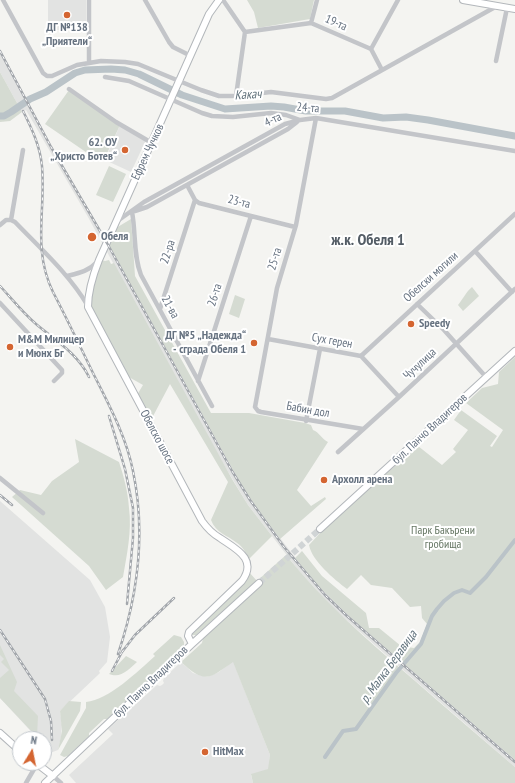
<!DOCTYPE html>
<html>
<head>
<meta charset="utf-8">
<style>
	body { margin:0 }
	#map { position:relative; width:515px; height:783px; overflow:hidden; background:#f4f4f1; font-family:"PT Sans Narrow",sans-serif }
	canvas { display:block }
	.north { position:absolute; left:12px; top:731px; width:40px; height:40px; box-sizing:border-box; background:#fff; border:1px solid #c2c7cc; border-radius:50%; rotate:10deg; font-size:11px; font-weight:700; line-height:16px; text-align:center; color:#667280 }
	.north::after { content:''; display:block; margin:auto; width:14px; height:18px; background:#d46531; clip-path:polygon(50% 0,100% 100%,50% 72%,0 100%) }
</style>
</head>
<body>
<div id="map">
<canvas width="515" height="783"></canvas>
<div class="north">N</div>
</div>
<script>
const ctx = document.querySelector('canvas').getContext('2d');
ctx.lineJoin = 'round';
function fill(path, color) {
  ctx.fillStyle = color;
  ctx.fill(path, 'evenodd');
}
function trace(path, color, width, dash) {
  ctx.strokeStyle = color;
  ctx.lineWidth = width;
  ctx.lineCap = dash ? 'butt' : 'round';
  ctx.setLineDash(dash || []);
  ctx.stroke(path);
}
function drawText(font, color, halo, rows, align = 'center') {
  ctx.font = font + ' "PT Sans Narrow",sans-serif';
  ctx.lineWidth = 4;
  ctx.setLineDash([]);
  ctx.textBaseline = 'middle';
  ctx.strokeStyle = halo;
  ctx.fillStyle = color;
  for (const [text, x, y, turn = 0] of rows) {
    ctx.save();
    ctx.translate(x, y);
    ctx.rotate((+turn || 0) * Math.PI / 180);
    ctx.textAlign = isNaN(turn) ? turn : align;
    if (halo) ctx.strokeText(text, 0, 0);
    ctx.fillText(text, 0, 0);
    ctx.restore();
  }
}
const built = new Path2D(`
	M48,0H86V30H48Z
	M0,49L53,148L92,215L226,458L256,507L305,570L333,601L371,636L515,760V767L403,670L334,609L299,571L248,505L215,450L88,217L26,110L22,112L0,72Z
	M120,125L146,140L131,172L105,160Z
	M0,501L90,580L105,607L110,637L107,662L99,671L100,673L98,675L60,711L62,725L61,737L58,750L50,753L44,746V739H38L0,698Z
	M233,661L270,755L269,769L251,775L253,783H76L69,775L113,734L108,729L157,685L160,686L162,685L164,683L163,681L164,678L181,662L193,673L207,677L219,672Z`);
const green = new Path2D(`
	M247,0H314L310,19L258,28L254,12Z
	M0,72L22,112L10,121L0,122Z
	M69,90L120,125L104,160L96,159L45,124Z
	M109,166L126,174L113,202L96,195Z
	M131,219L135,276L211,413H249L305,423L311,425L313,430C319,432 322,439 328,442L297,490L311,506L325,497L326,499L280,539L256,507L239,481L109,245L116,228Z
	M102,260L105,261L109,260L111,264L114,263L232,479L248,505L272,536L249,559C246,553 243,547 237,543C227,535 216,533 211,520L228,482L170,384L151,420L137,395L143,385L127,376L91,306C89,290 95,274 102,260Z
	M472,287L479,296L463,311L458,305C463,299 466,292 472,287Z
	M235,295L245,299L239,318L229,314Z
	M515,357V760L351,618L318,586L295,558L302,551L322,576L366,613L369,628H379L401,646L414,648L420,642L427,624L422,618L421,606L410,607L392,588L371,585L361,575L347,589C334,579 312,561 309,545L322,531L365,492L418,446L442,465L456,452L453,449L468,430L454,420L461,410L497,436L490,446L492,447L503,430L466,403L482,388L498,384L499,372Z
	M75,439L119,462C124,477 128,492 129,508C132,531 127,554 123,577L106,590L89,566L12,497L20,490L41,495L52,481L79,462Z
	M286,555C323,601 368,641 414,680C447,709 481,738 515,767V783H253L251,774L268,769L270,755L233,662C209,679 205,684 181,662L202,643L203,638L261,585L257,581L198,633L196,635H191V634L245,582L249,572L257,581Z
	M174,635L181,637L184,642V647L107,719H104L89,733V736L68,756L64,757L60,755L86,708V702C109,700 138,671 155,656L153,654Z
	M0,645L17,682L14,691L38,716L37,737L0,698V678L9,670L1,662L4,659L0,655Z
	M126,656L137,662C129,669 121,679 109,674Z
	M69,701L81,702L80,711L58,750L62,731L60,711Z`);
const canal = new Path2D(`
	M325,757L343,731L356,729L396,673L421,644L432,616L437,609L444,601L454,593L462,590L470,593L486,577L515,540`);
const river = new Path2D(`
	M0,116H4L11,112L30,99L46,92L75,73L85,70L111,69L125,70L139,74L182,95L225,109L271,106L284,107L306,111H345L383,118L406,117L428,120L515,136`);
const secondaryTunnel = new Path2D(`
	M259,583L320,529`);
const street = new Path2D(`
	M3,0L43,73L47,76H52L77,65L101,61L125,62L138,64L201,90L219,96H236L271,92L326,99L332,98L497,6
	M89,0V62
	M145,0L169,42L173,47L191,56
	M223,0L245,32L236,96
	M311,23L317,0
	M245,32L311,23L371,49L382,70
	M371,49L398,0
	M496,61L507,8
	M105,77L129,81L202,113L212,116L233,117L271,113L286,115L300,120L316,118L515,151
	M69,89L116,122L152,143
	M316,118L296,225L277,288L255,407L258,411L261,412L363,429
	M187,185L195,200L199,203L295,227
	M135,211L147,207L288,129L297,122
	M132,212C136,232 133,255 141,275L212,406
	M11,220L15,222C41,249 69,274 88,306
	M11,220L23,150
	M116,222L144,202L285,124L300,120
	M0,225L6,220H11
	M475,251L512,292
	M67,276C79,273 89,271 97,262
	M0,303L62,370V373L54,381
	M417,304L444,330L486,377
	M160,309L195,200
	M268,339L361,356L399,397
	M361,356L515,214
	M198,381L251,216
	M306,421L320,349
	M338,452L399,397L515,289
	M0,478L43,513
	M53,776L61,783
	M26,783L37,764`);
const secondary = new Path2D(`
	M463,0L515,9
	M320,529L515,351
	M192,644L188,636L189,632L242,581C258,559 236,549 220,538C213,534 207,528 202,521L88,307C88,291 93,275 99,260L209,14L219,0
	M0,733L20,751
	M36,763L53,776
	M45,783L192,644L259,583`);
const rail = new Path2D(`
	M0,51L51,147L107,243L232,471L250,500L284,547L325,595L347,616L515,762
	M23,111C32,129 40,146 42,166C46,210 32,249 53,292C67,319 80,346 93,373C109,405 126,436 133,471C146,533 138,595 118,654
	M0,286C12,299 23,313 36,324C55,340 78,354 89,377
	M109,416L125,469L133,508V538L127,604
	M0,495L12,505
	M0,630L45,699L51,721L52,740
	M122,652L135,635L174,598
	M112,671L123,650`);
const markers = [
	[67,15,4,"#d46531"],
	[125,150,4,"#d46531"],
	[92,237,5,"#d46531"],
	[411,324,4,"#d46531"],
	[254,343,4,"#d46531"],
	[10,347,4,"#d46531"],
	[324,480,4,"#d46531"],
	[205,752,4,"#d46531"]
];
const streetNames = [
	["19-та",336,23,24],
	["24-та",308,108,5],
	["4-та",273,120,-26],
	["Ефрем Чучков",148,152,-65],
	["23-та",239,202,14],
	["22-ра",168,252,-72],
	["25-та",275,259,-73],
	["Обелски могили",431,277,-42],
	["26-та",215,295,-72],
	["21-ва",170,307,61],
	["Сух герен",332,341,10],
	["Чучулица",420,364,-43],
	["Бабин дол",308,410,10],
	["бул. Панчо Владигеров",430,429,-43],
	["Обелско шосе",157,437,62],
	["бул. Панчо Владигеров",151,682,-44]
];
const poiNames = [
	["ДГ №138",67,28,"center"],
	["„Приятели“",67,42,"center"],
	["62. ОУ",117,143,"right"],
	["„Христо Ботев“",117,157,"right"],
	["Обеля",101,237],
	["Speedy",419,324],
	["ДГ №5 „Надежда“",246,336,"right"],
	["- сграда Обеля 1",246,350,"right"],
	["М&M Mилицер",18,340],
	["и Мюнх Бг",18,354],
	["Архолл арена",332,480],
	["HitMax",213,752]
];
const parkNames = [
	["Парк Бакърени",443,531],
	["гробища",443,545]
];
const waterNames = [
	["Какач",248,95,-3],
	["р. Малка Беравица",389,667,-54]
];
const districtNames = [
	["ж.к. Обеля 1",368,240]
];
fill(built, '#e2e3e2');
fill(green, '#d5dbd2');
trace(canal, '#bac3c8', 4);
trace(river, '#bac3c8', 7);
trace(secondaryTunnel, '#d0d4d5', 6, [6, 3]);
trace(secondary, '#b3b7bb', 8);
trace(street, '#c3c5c9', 4.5);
trace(secondary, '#fff', 6);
trace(rail, '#a2a6ab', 2.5);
trace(rail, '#fff', 1, [3]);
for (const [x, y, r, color] of markers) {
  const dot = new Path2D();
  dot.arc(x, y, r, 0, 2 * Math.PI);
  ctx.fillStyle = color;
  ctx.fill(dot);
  trace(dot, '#fff', 1.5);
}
drawText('12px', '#667280', '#fff', streetNames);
drawText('bold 12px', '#667280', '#fff', poiNames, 'left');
drawText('12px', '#667764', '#fff', parkNames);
drawText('italic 13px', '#62737d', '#fff', waterNames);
drawText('bold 16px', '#535c65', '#fff', districtNames);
</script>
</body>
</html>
